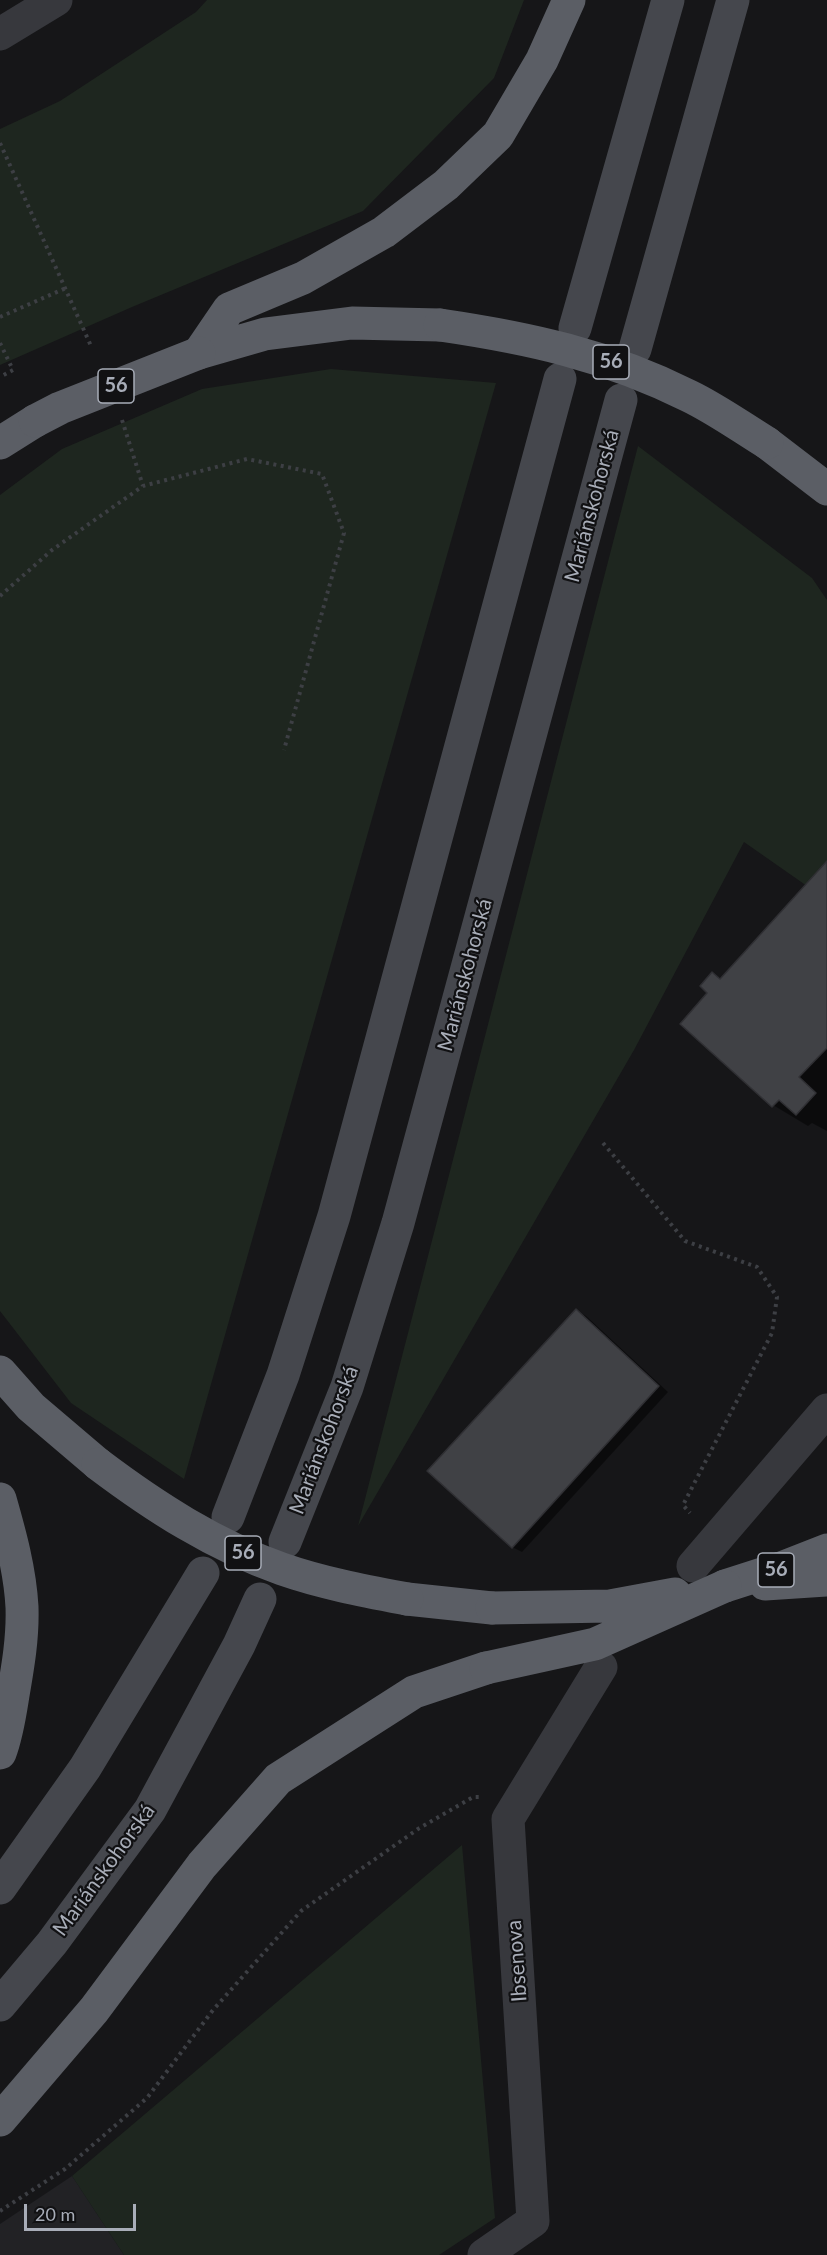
<!DOCTYPE html>
<html>
<head>
<meta charset="utf-8">
<style>
	body { margin:0 }
	#map { position:relative; width:827px; height:2255px; overflow:hidden; background:#161618; font-family:Lato,sans-serif }
	canvas { display:block }
	.scale { position:absolute; left:24px; top:2204px; width:112px; height:27px; box-sizing:border-box; border:3px solid #a8adb8; border-top:0; padding-left:8px; font-size:18px; line-height:21px; white-space:nowrap; color:#a8adb8; -webkit-text-stroke:4px #111113; paint-order:stroke }
</style>
</head>
<body>
<div id="map">
<canvas width="827" height="2255"></canvas>
<div class="scale">20 m</div>
</div>
<script>
const ctx = document.querySelector('canvas').getContext('2d');
ctx.lineJoin = 'round';
function fill(path, color) {
  ctx.fillStyle = color;
  ctx.fill(path, 'evenodd');
}
function trace(path, color, width, dash) {
  ctx.strokeStyle = color;
  ctx.lineWidth = width;
  ctx.lineCap = dash ? 'butt' : 'round';
  ctx.setLineDash(dash || []);
  ctx.stroke(path);
}
function drawText(font, color, halo, rows, align = 'center') {
  ctx.font = font + ' Lato,sans-serif';
  ctx.lineWidth = 4.5;
  ctx.setLineDash([]);
  ctx.textBaseline = 'middle';
  ctx.strokeStyle = halo;
  ctx.fillStyle = color;
  for (const [text, x, y, turn = 0] of rows) {
    ctx.save();
    ctx.translate(x, y);
    ctx.rotate((+turn || 0) * Math.PI / 180);
    ctx.textAlign = isNaN(turn) ? turn : align;
    if (halo) ctx.strokeText(text, 0, 0);
    ctx.fillText(text, 0, 0);
    ctx.restore();
  }
}
const built = new Path2D(`
	M72,2176L124,2255H0V2224Z`);
const green = new Path2D(`
	M207,0H524L494,78L363,211L132,307L0,365V129L60,101L196,12Z
	M331,369L496,383L184,1479L71,1403L0,1311V495L62,449L202,389Z
	M638,446L812,578L827,600V900L744,842L634,1050L358,1526Z
	M462,1845L495,2218L439,2255H124L72,2176Z`);
const shadow = new Path2D(`
	M827,863V1131L812,1123L808,1126L773,1105L710,993L713,974L722,979Z
	M576,1310L586,1316L668,1392L522,1552L512,1547Z`);
const building = new Path2D(`
	M827,861V1048L799,1077L816,1093L796,1115L779,1100L772,1107L680,1024L707,993L700,986L712,972L720,979Z
	M576,1309L659,1386L512,1548L427,1471Z`);
const path = new Path2D(`
	M0,143L91,346
	M0,317L66,288
	M0,343L13,370L0,377
	M122,420L143,486
	M0,596L52,550L143,486L247,459L322,474L344,533L284,750
	M603,1143L685,1241L757,1267L777,1297L772,1333L683,1505L690,1513
	M0,2211L65,2169L147,2098L213,2010L301,1911L418,1829L473,1797H480`);
const minor = new Path2D(`
	M693,1566L827,1410
	M484,2255L533,2221L508,1819L601,1667`);
const tertiary = new Path2D(`
	M0,34L56,0`);
const secondary = new Path2D(`
	M575,328L668,0
	M635,349L733,0
	M228,1517L283,1375L334,1216L560,379
	M285,1542L347,1387L398,1223L621,400
	M0,1888L85,1768L203,1573
	M0,2005L52,1943L150,1810L239,1645L260,1599`);
const trunk = new Path2D(`
	M199,353L229,309L303,278L384,232L446,185L498,135L542,60L569,0
	M199,353L265,334L352,323L440,325
	M0,443L35,421
	M767,443L827,489
	M0,1372L31,1407L98,1464
	M0,1499C10,1534 20,1570 22,1607C23,1637 18,1666 13,1695C10,1714 7,1735 0,1753
	M765,1584L827,1580
	M725,1586L781,1568L827,1550
	M407,1599L492,1608
	M0,2120L94,2010L202,1865L278,1779L414,1692L486,1668`);
const trunkBridge = new Path2D(`
	M440,325C529,338 607,355 689,396C716,409 741,427 767,443
	M35,421L60,408L199,353
	M98,1464C155,1507 214,1545 282,1569C322,1583 365,1591 407,1599
	M492,1608L610,1606L675,1594
	M486,1668L595,1644L725,1586`);
const shields = [
	[611,362,36],
	[116,386,36],
	[243,1553,36],
	[776,1570,36]
];
const shieldNames = [
	["56",611,362],
	["56",116,386],
	["56",243,1553],
	["56",776,1570]
];
const streetNames = [
	["Mariánskohorská",592,506,-75],
	["Mariánskohorská",465,975,-75],
	["Mariánskohorská",324,1440,-69],
	["Mariánskohorská",104,1870,-54],
	["Ibsenova",517,1961,-94]
];
fill(built, '#222225');
fill(green, '#1e261f');
fill(shadow, '#0007');
fill(building, '#404145');
trace(building, '#303034', 1.5);
trace(path, '#3d3f44', 4, [3, 4.5]);
trace(minor, '#37383d', 33);
trace(tertiary, '#37383d', 33);
trace(secondary, '#45474d', 33);
trace(trunk, '#5b5e65', 33);
trace(trunkBridge, '#5b5e65', 33);
for (const [x, y, w] of shields) {
  const box = new Path2D();
  box.roundRect(x - w / 2, y - 17, w, 34, 4.5);
  ctx.fillStyle = '#111113';
  ctx.fill(box);
  trace(box, '#a8adb8', 1.5);
}
drawText('bold 20px', '#a8adb8', null, shieldNames);
drawText('21px', '#a8adb8', '#111113', streetNames);
</script>
</body>
</html>
